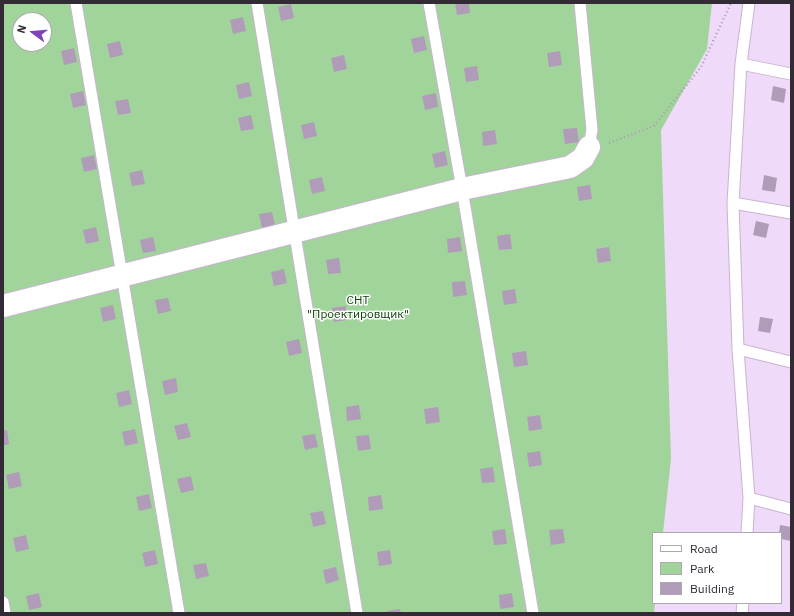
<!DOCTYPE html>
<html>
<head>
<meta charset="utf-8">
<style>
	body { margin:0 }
	#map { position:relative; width:794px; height:616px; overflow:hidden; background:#efdaf9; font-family:"IBM Plex Sans",sans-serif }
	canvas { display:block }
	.frame { position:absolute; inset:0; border:4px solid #322b36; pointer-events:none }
	.legend { position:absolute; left:652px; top:532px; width:130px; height:72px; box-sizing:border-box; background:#fff; border:1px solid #adaaaf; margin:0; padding:5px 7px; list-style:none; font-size:12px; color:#322b36 }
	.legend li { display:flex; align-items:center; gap:8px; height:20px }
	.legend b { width:20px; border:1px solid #adaaaf }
	.north { position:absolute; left:12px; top:12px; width:40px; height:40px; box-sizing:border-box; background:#fff; border:1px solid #adaaaf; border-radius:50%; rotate:286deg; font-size:11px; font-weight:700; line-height:16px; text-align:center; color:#322b36 }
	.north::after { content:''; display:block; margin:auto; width:14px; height:18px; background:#8343b8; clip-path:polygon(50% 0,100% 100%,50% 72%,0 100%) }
</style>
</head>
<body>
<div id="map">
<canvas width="794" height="616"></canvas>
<div class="frame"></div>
<ul class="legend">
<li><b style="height:5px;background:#fff"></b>Road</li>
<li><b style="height:11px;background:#a1d49b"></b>Park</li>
<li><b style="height:11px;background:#b09cb9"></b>Building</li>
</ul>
<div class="north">N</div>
</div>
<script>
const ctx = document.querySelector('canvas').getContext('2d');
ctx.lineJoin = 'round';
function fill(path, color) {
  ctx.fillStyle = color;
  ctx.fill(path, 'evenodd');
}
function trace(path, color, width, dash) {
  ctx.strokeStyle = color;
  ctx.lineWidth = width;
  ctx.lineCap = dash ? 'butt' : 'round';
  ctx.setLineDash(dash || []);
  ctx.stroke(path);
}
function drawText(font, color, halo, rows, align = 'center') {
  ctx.font = font + ' "IBM Plex Sans",sans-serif';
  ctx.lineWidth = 3;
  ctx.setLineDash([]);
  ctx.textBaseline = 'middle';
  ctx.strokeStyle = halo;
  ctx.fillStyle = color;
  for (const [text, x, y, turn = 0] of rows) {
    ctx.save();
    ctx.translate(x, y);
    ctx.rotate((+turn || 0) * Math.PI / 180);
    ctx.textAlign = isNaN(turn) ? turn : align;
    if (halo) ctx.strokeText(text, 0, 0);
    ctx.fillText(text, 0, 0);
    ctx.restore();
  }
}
const green = new Path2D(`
	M3,3H712L707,49L661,130L671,459L663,533H653V603H655L654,613H3ZM20,20H44V44H20Z`);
const building = new Path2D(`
	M455,3H469L470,13L457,15Z
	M291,4L294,18L281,21L278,7Z
	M243,17L246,31L233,34L230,20Z
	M424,36L427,50L414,53L411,39Z
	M120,41L123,55L110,58L107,44Z
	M74,48L77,62L64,65L61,51Z
	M560,51L562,65L549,67L547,53Z
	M344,55L347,69L334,72L331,58Z
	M477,66L479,80L466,82L464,68Z
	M249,82L252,96L239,99L236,85Z
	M773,86L786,89L784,103L771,100Z
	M83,91L86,105L73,108L70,94Z
	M436,93L438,107L425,110L422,96Z
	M128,99L131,113L118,115L115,101Z
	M251,115L254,129L241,131L238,118Z
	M314,122L317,136L304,139L301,125Z
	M577,128L579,142L565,144L563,129Z
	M495,130L497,144L483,146L482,132Z
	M445,151L448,165L435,168L432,154Z
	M94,155L97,169L84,172L81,158Z
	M142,170L145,184L132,186L129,173Z
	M764,175L777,178L775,192L762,190Z
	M322,177L325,191L312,194L309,180Z
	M590,185L592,199L579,201L577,187Z
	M272,212L275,225L262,228L259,214Z
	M756,221L769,224L766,238L753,235Z
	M96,227L99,241L86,244L83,230Z
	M510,234L512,249L499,250L497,236Z
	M153,237L156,251L143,253L140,240Z
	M460,237L462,251L448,253L447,239Z
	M609,247L611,261L598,263L596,249Z
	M339,258L341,273L328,274L326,260Z
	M284,269L287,283L274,286L271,272Z
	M465,281L467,295L453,297L452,282Z
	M515,289L517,303L504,305L502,291Z
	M168,298L171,311L158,314L155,300Z
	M113,305L116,319L103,322L100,308Z
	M346,306L347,320L334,322L332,308Z
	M760,317L773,319L770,333L758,331Z
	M299,339L302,353L289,356L286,342Z
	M526,351L528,365L514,367L512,353Z
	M176,378L178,392L165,395L162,381Z
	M129,390L132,404L119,407L116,393Z
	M359,405L361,419L347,421L346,407Z
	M438,407L440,422L426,424L424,409Z
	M540,415L542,429L529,431L527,417Z
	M187,423L191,437L178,440L174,426Z
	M135,429L138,443L125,446L122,432Z
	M7,430L9,444L3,446V431Z
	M315,434L318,447L305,450L302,436Z
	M369,435L371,449L358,451L356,436Z
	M540,451L542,465L529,467L527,453Z
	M493,467L495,482L482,483L480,469Z
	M19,472L22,486L9,489L6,475Z
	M191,476L194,490L181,493L177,479Z
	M149,494L152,508L139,511L136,497Z
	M381,495L383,509L369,511L368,497Z
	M323,511L326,524L313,527L310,513Z
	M780,525L791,527V541L781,539V533H779Z
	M505,529L507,544L494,545L492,531Z
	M563,529L565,543L551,545L549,530Z
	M26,535L29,549L16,552L13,538Z
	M155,550L158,564L145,567L142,553Z
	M390,550L392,564L379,566L377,552Z
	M206,563L209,576L196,579L193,565Z
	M336,567L339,580L326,584L323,570Z
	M39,593L42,607L29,610L26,596Z
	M512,593L514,607L500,609L499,595Z
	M400,609L401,613H387V611Z`);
const path = new Path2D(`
	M609,143L654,126L701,67L731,3`);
const lane = new Path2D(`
	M76,3L179,613
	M257,3L357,613
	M429,3L462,189L533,613
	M580,3L592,130L589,147
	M741,64L791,74
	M733,203L791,213
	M738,349L791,362
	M749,498L791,509
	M747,533L749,498L738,349L733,203L741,64L749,3
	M3,602L5,613
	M742,613L743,603`);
const street = new Path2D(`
	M3,306L462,189L570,167L583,158L589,147`);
const parkNames = [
	["СНТ",358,301],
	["\"Проектировщик\"",358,315]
];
fill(green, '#a1d49b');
fill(building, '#b09cb9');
trace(lane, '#c8b4d1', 13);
trace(street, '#c8b4d1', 24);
trace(path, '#ac9cb4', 2.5, [1, 3]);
trace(lane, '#fff', 11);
trace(street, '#fff', 22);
drawText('12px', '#0a4107', '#fff', parkNames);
</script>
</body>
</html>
